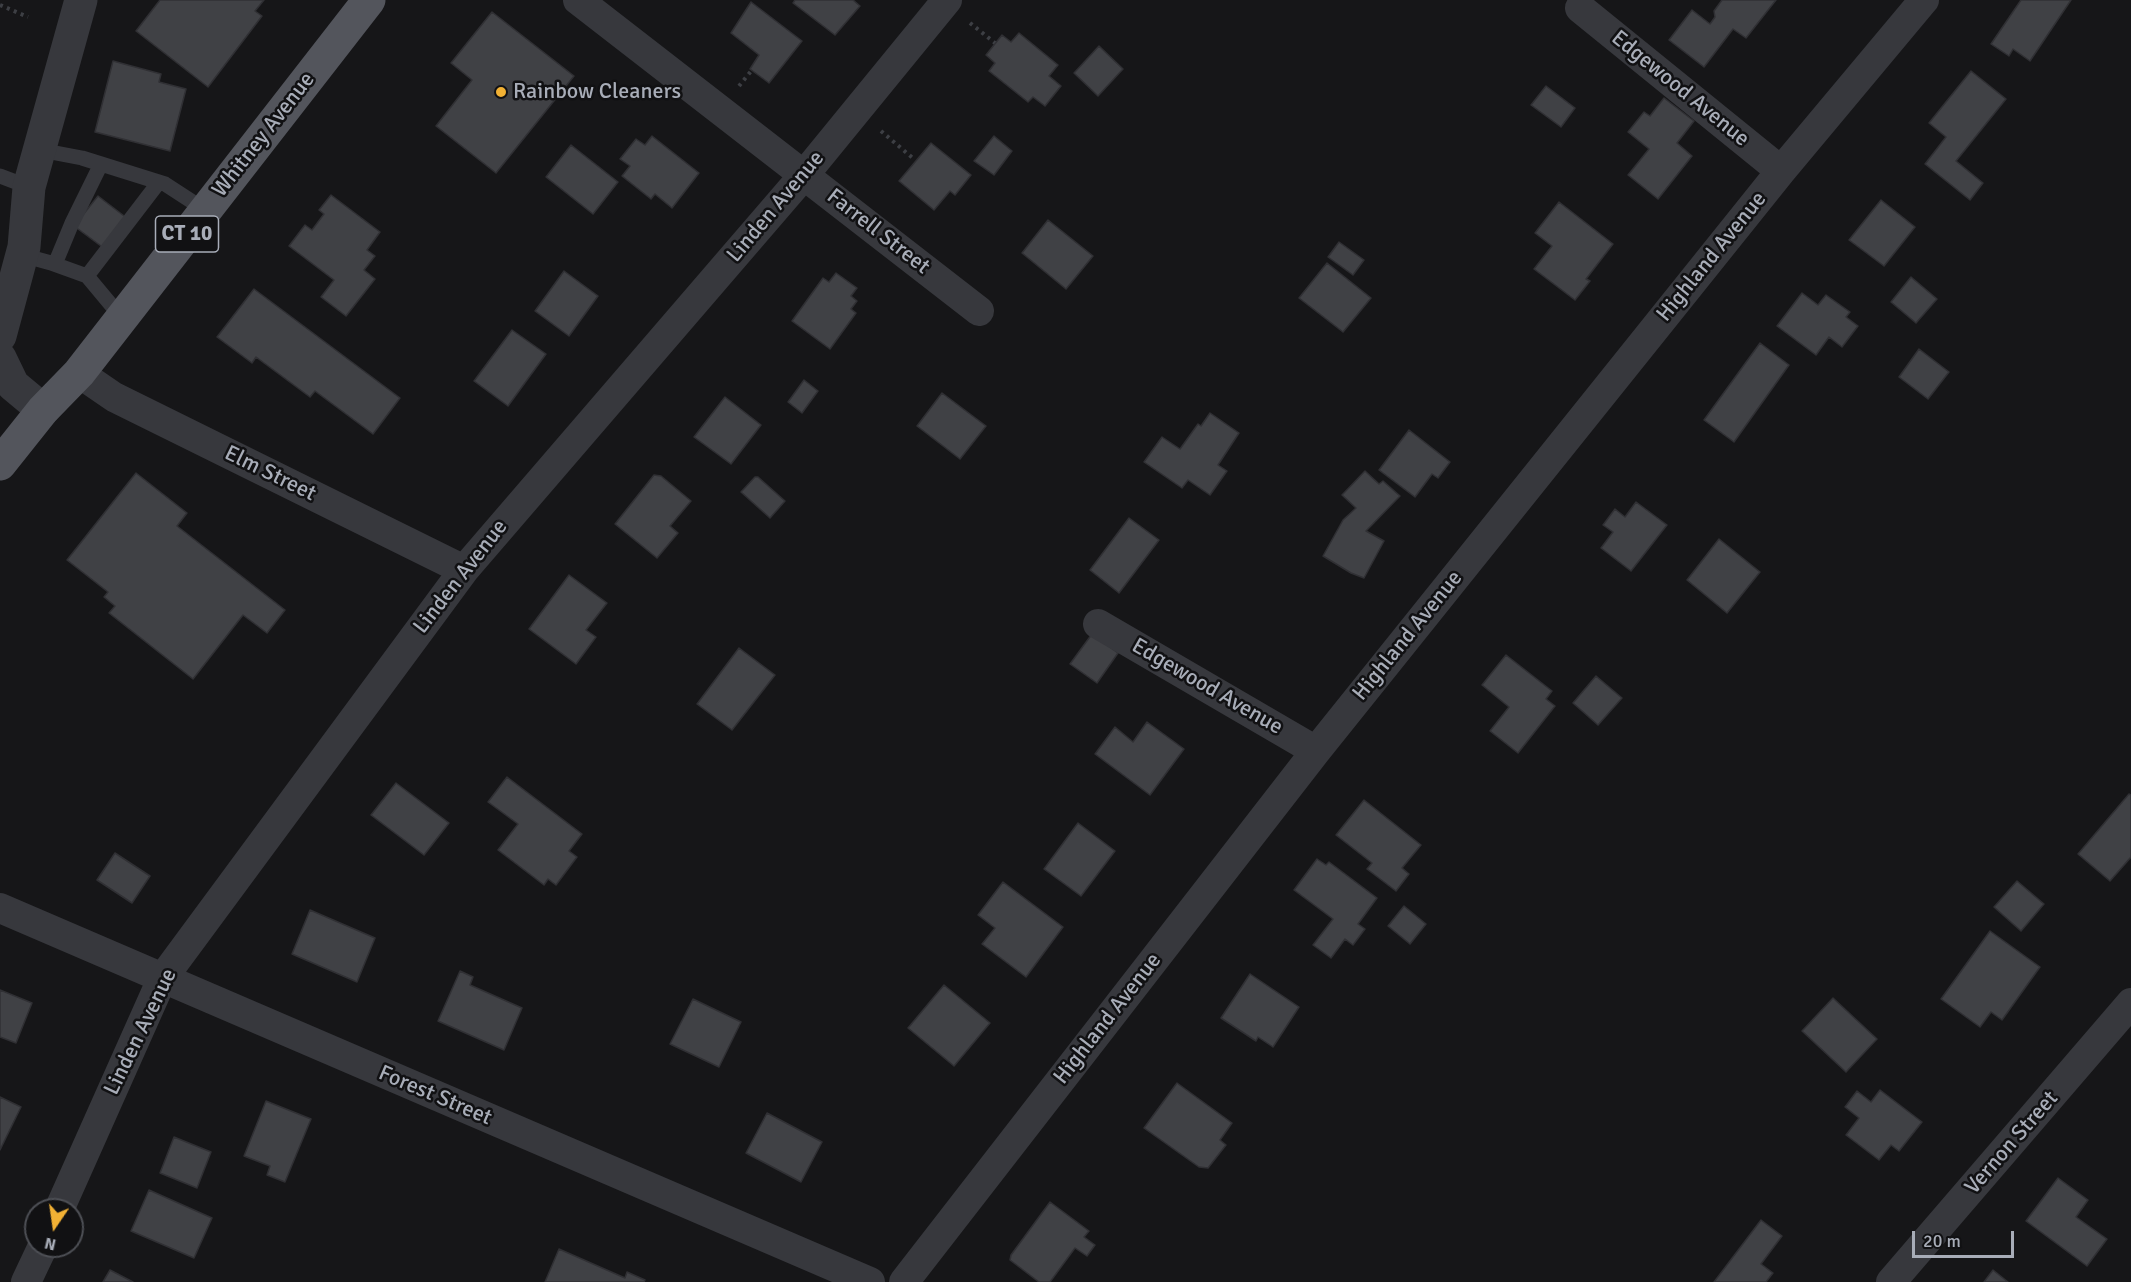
<!DOCTYPE html>
<html>
<head>
<meta charset="utf-8">
<style>
	body { margin:0 }
	#map { position:relative; width:2131px; height:1282px; overflow:hidden; background:#161618; font-family:Signika,sans-serif }
	canvas { display:block }
	.north { position:absolute; left:24px; top:1198px; width:60px; height:60px; box-sizing:border-box; background:#111113; border:2px solid #4d4f55; border-radius:50%; rotate:193deg; font-size:16px; font-weight:700; line-height:24px; text-align:center; color:#a8adb8 }
	.north::after { content:''; display:block; margin:auto; width:21px; height:27px; background:#f2b134; clip-path:polygon(50% 0,100% 100%,50% 72%,0 100%) }
	.scale { position:absolute; left:1912px; top:1231px; width:102px; height:27px; box-sizing:border-box; border:3px solid #a8adb8; border-top:0; padding-left:8px; font-size:18px; line-height:21px; white-space:nowrap; color:#a8adb8; -webkit-text-stroke:4px #111113; paint-order:stroke }
</style>
</head>
<body>
<div id="map">
<canvas width="2131" height="1282"></canvas>
<div class="north">N</div>
<div class="scale">20 m</div>
</div>
<script>
const ctx = document.querySelector('canvas').getContext('2d');
ctx.lineJoin = 'round';
function fill(path, color) {
  ctx.fillStyle = color;
  ctx.fill(path, 'evenodd');
}
function trace(path, color, width, dash) {
  ctx.strokeStyle = color;
  ctx.lineWidth = width;
  ctx.lineCap = dash ? 'butt' : 'round';
  ctx.setLineDash(dash || []);
  ctx.stroke(path);
}
function drawText(font, color, halo, rows, align = 'center') {
  ctx.font = font + ' Signika,sans-serif';
  ctx.lineWidth = 5;
  ctx.setLineDash([]);
  ctx.textBaseline = 'middle';
  ctx.strokeStyle = halo;
  ctx.fillStyle = color;
  for (const [text, x, y, turn = 0] of rows) {
    ctx.save();
    ctx.translate(x, y);
    ctx.rotate((+turn || 0) * Math.PI / 180);
    ctx.textAlign = isNaN(turn) ? turn : align;
    if (halo) ctx.strokeText(text, 0, 0);
    ctx.fillText(text, 0, 0);
    ctx.restore();
  }
}
const building = new Path2D(`
	M160,0H264L255,11L262,16L208,87L136,31Z
	M795,0H853L860,6L835,35L793,3Z
	M1722,0H1776L1746,38L1733,29L1704,67L1669,40L1692,10L1710,24L1715,17L1714,11Z
	M2021,0H2071L2030,61L2013,49L2009,56L1991,44Z
	M751,2L802,41L769,83L750,69L759,55L731,33Z
	M492,12L574,76L496,173L436,126L472,80L451,63Z
	M1019,33L1058,65L1049,76L1061,86L1045,106L1033,97L1028,102L989,71L995,63L986,55L1002,35L1011,42Z
	M1099,46L1123,69L1098,96L1074,73Z
	M113,61L161,74L159,82L186,89L170,151L95,132Z
	M1971,71L2006,99L1956,161L1983,183L1970,200L1925,164L1946,137L1929,123Z
	M1546,86L1575,108L1561,127L1531,105Z
	M1664,98L1694,121L1677,143L1692,156L1658,199L1628,175L1649,149L1628,132L1644,112L1650,116Z
	M652,136L699,173L672,208L655,194L651,199L622,176L630,166L620,159L636,139L645,145Z
	M994,136L1012,151L994,175L974,161Z
	M931,143L971,175L955,195L950,191L934,210L899,181Z
	M571,145L618,182L593,214L546,177Z
	M331,195L380,232L367,250L375,256L364,270L375,279L346,316L321,297L334,280L289,246L305,225L312,230L324,214L319,210Z
	M98,196L128,219L105,249L74,226Z
	M1881,200L1915,227L1884,266L1849,240Z
	M1559,202L1613,244L1586,279L1590,281L1575,300L1534,269L1552,246L1535,233Z
	M1048,220L1093,256L1066,289L1022,253Z
	M1339,242L1364,260L1353,275L1328,257Z
	M1327,263L1371,298L1343,332L1299,298Z
	M564,271L598,296L569,336L535,311Z
	M836,273L857,288L851,296L857,301L851,309L856,313L830,349L792,321L823,278L829,282Z
	M1911,277L1937,299L1916,323L1891,302Z
	M254,289L400,398L373,434L315,391L310,397L256,357L252,363L217,337Z
	M1802,293L1818,305L1826,295L1850,312L1846,317L1858,326L1842,347L1829,337L1816,355L1777,326Z
	M512,330L546,354L508,406L474,381Z
	M1760,343L1789,365L1734,442L1704,420Z
	M1919,349L1949,372L1928,399L1899,377Z
	M804,380L818,391L802,413L788,402Z
	M942,393L986,426L960,459L917,426Z
	M725,397L761,425L731,464L694,437Z
	M1210,413L1239,433L1218,465L1227,471L1210,495L1188,480L1182,488L1144,462L1162,437L1180,449L1198,424L1201,426Z
	M1409,430L1450,462L1438,478L1432,474L1415,497L1379,470Z
	M1365,471L1379,484L1383,481L1400,496L1366,531L1384,541L1364,578L1351,573L1323,556L1343,520L1356,508L1342,495Z
	M136,473L187,513L177,526L285,610L267,633L243,615L193,679L109,613L115,606L104,597L108,592L67,560Z
	M654,475L661,476L691,501L670,526L678,533L657,558L615,524Z
	M755,477H758L785,501L770,518L741,492Z
	M1636,502L1667,525L1631,571L1601,548L1613,532L1603,525L1615,509L1625,517Z
	M1129,518L1159,540L1119,593L1090,570Z
	M1719,539L1760,572L1727,613L1687,580Z
	M569,575L607,603L586,630L596,637L576,664L529,629Z
	M1092,634L1118,653L1097,683L1070,664Z
	M739,648L775,675L732,730L697,704Z
	M1506,655L1552,691L1546,699L1555,706L1518,753L1490,731L1509,707L1482,685Z
	M1596,676L1622,698L1598,725L1573,703Z
	M1147,722L1184,749L1150,795L1095,754L1115,727L1133,742Z
	M507,777L582,834L569,851L577,857L556,885L548,879L544,885L498,850L518,824L488,802Z
	M396,783L449,823L424,855L371,815Z
	M2129,794L2131,795V857L2110,881L2078,854Z
	M1364,800L1421,845L1402,868L1409,874L1396,891L1367,869L1372,863L1336,835Z
	M1078,823L1115,851L1081,896L1044,869Z
	M115,853L150,876L132,903L97,880Z
	M1317,859L1326,865L1329,862L1377,898L1358,924L1365,929L1353,945L1345,939L1331,958L1313,945L1333,919L1294,890Z
	M2017,881L2044,904L2021,931L1994,907Z
	M1003,882L1063,927L1026,977L982,944L995,928L978,915Z
	M1404,906L1426,924L1410,944L1388,926Z
	M310,910L375,938L357,982L292,954Z
	M1990,931L2040,967L2002,1020L1991,1012L1980,1027L1941,999Z
	M460,971L473,977L470,985L522,1008L504,1050L438,1021Z
	M1250,974L1299,1007L1273,1047L1258,1037L1256,1041L1221,1018Z
	M944,985L990,1023L954,1066L908,1028Z
	M0,990L32,1003L16,1043L0,1037Z
	M1833,998L1877,1039L1846,1072L1802,1031Z
	M693,999L741,1022L719,1067L670,1044Z
	M1177,1083L1232,1123L1220,1140L1226,1145L1208,1168L1199,1167L1144,1128Z
	M1880,1090L1922,1122L1899,1151L1891,1145L1879,1160L1846,1135L1859,1118L1845,1107L1857,1091L1871,1102Z
	M0,1097L21,1107L0,1150Z
	M266,1101L311,1119L285,1182L267,1175L270,1166L244,1156Z
	M767,1113L822,1142L801,1182L746,1153Z
	M174,1137L211,1152L197,1188L160,1173Z
	M2058,1178L2088,1200L2076,1217L2107,1239L2087,1266L2026,1221Z
	M149,1190L212,1218L194,1258L131,1231Z
	M1050,1202L1089,1231L1084,1237L1095,1245L1087,1256L1075,1248L1050,1282H1039L1010,1260L1011,1255Z
	M1761,1220L1782,1236L1761,1264L1773,1273L1766,1282H1714Z
	M559,1249L625,1278L627,1272L645,1280L644,1282H545Z
	M110,1270L133,1282H103Z
	M1993,1270L2008,1282H1984Z`);
const path = new Path2D(`
	M0,5L28,17
	M970,23L995,43
	M739,86L752,70
	M881,131L915,160`);
const service = new Path2D(`
	M40,150L82,158L165,184L205,210
	M0,176L29,187
	M22,255L51,263L87,276L122,318
	M55,264L72,223L101,164
	M87,276L159,182`);
const minor = new Path2D(`
	M578,0L979,311
	M1580,8L1781,171
	M79,373L114,397L464,570
	M1098,624L1316,751
	M0,908L870,1282
	M59,1210L162,979L464,570L804,175L947,0
	M26,1282L43,1246
	M904,1282L1316,751L1781,171L1924,0
	M1891,1282L2131,1003`);
const tertiary = new Path2D(`
	M0,336L24,247L29,187L81,0
	M0,358L13,385L43,410`);
const primary = new Path2D(`
	M0,464L43,410L79,373L369,0`);
const markers = [
	[501,92,6,"#f2b134"]
];
const shields = [
	[187,234,63]
];
const shieldNames = [
	["CT 10",187,234]
];
const streetNames = [
	["Edgewood Avenue",1680,89,39],
	["Whitney Avenue",264,135,-52],
	["Linden Avenue",776,207,-50],
	["Farrell Street",878,232,38],
	["Highland Avenue",1712,257,-51],
	["Elm Street",270,474,26],
	["Linden Avenue",461,577,-52],
	["Highland Avenue",1408,636,-51],
	["Edgewood Avenue",1207,687,30],
	["Highland Avenue",1108,1019,-52],
	["Linden Avenue",141,1032,-64],
	["Forest Street",435,1096,23],
	["Vernon Street",2012,1143,-49]
];
const poiNames = [
	["Rainbow Cleaners",513,92]
];
fill(building, '#404145');
trace(building, '#303034', 1.5);
trace(path, '#3d3f44', 4, [3, 4.5]);
trace(service, '#37383d', 15);
trace(minor, '#37383d', 30);
trace(tertiary, '#37383d', 33);
trace(primary, '#53555c', 33);
for (const [x, y, r, color] of markers) {
  const dot = new Path2D();
  dot.arc(x, y, r, 0, 2 * Math.PI);
  ctx.fillStyle = color;
  ctx.fill(dot);
  trace(dot, '#111113', 2);
}
for (const [x, y, w] of shields) {
  const box = new Path2D();
  box.roundRect(x - w / 2, y - 18, w, 36, 4.5);
  ctx.fillStyle = '#111113';
  ctx.fill(box);
  trace(box, '#a8adb8', 1.5);
}
drawText('bold 21px', '#a8adb8', null, shieldNames);
drawText('22px', '#a8adb8', '#111113', streetNames);
drawText('22px', '#a8adb8', '#111113', poiNames, 'left');
</script>
</body>
</html>
